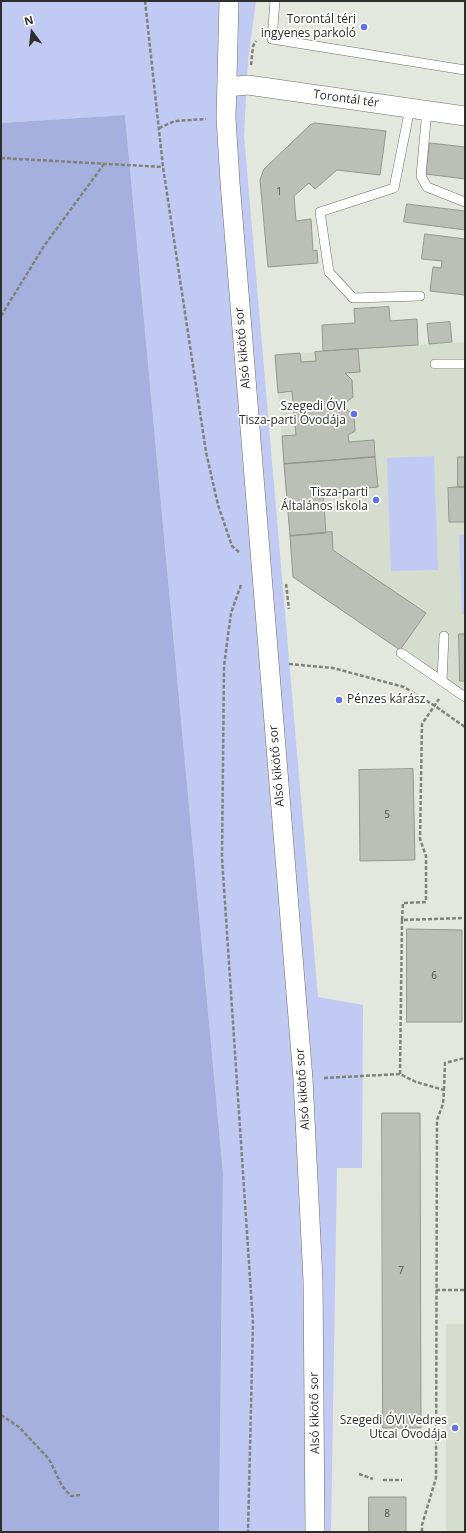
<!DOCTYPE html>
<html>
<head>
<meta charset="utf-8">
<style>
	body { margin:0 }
	#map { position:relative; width:466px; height:1533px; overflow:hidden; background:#e3e7de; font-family:"Open Sans",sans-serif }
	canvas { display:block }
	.frame { position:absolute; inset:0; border:2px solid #2e2f2c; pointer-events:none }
	.north { position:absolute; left:12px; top:12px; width:40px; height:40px; -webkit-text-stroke:3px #fff; paint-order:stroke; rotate:345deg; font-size:11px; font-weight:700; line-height:16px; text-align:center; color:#2e2f2c }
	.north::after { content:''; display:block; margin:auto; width:14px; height:18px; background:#2e2f2c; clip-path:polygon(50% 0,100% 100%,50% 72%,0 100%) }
</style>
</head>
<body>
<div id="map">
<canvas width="466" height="1533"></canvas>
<div class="frame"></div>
<div class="north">N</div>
</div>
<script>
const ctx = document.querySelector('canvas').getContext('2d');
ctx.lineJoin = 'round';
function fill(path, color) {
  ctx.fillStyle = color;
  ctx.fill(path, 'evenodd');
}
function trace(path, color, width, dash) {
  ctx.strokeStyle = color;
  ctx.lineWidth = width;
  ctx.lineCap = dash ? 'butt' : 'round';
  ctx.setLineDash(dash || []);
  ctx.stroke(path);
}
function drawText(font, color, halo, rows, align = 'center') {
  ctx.font = font + ' "Open Sans",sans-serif';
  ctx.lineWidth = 3.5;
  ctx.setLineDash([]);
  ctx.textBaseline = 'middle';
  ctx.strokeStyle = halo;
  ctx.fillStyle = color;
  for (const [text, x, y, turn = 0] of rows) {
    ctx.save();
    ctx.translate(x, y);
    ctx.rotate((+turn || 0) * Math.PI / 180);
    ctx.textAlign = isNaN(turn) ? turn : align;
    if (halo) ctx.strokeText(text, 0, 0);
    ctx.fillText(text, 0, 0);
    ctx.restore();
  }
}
const built = new Path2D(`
	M465,342V690L400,650L293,577L275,355Z
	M446,1324H465V1532H446Z`);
const green = new Path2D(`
	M1,1H256L248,60L244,135L318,997L363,1005L362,1168H337L331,1532H219L223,1173L125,115L1,123Z
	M434,456L438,570L391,571L387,458Z
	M465,534V614H462L459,535Z`);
const forest = new Path2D(`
	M125,115L223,1173L219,1532H1V123Z`);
const building = new Path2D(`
	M315,123L386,131L380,175L337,170L315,189L309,183L294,196L296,221L311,219L313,251L317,250L318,263L268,267L260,180L262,174L264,169L310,125Z
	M430,143L465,147V179L426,174Z
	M407,204L465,211V230L404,222Z
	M425,234L465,239V295L430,291L433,267L441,268L442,261L422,259Z
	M389,307L390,321L417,319L418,345L323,351L322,325L355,323L354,309Z
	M450,322L452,342L429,344L427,324Z
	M358,349L360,372L345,373L352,380L353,397L345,403L347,410L354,415L355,431L348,435L349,442L374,440L375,457L284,464L282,436L296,435L292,391L278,393L275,355L300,353L301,362L316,361L315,352Z
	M375,457L378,487L323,492L326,533L290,536L284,464Z
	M458,457H465V487H458Z
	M458,487H465V522H449L448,488Z
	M332,532L333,550L426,613L400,650L293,577L290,536Z
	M459,634H465V681H460Z
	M413,769L415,860L360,861L359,770Z
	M407,929L462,930V1022H407Z
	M382,1113H420L421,1428H383Z
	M369,1497H406V1532H369Z`);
const path = new Path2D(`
	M145,1L163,167L206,452L218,505L232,546L239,552
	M251,65L253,46L256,41
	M159,128L175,121L206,119
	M1,158L163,167
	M1,316L44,246L104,164
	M286,584L289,609
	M241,585L231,613L224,666L222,858L253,1323L248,1532
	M289,664L333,668L404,687L435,706L465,727
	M402,920L403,903L426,902V856L420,839L422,724L439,699
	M400,1074L402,920L465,918
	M324,1078L400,1074L416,1082L444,1090L443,1104L437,1120L436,1478L422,1525V1532
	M444,1090L445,1063L465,1058
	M436,1290H465
	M1,1415L19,1427L49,1459L62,1486L71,1496L81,1495
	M359,1474L373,1479
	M383,1480H402`);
const service = new Path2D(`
	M275,1L272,39L465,70
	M410,108L394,188L320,212L329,272L353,298L420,296
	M427,110L421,176L427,187L465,202
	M435,364H465
	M401,653L465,697
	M442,681L444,636`);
const minor = new Path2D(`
	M229,1L226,118L230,182L303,1079L313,1281L315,1532
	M227,87L248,85L465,116`);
const markers = [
	[364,27,4,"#6271e9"],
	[354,414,4,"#6271e9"],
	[376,500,4,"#6271e9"],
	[339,700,4,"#6271e9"],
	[455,1428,4,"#6271e9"]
];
const numberNames = [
	["1",279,192],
	["5",387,815],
	["6",434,976],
	["7",401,1271],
	["8",387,1514]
];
const poiNames = [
	["Torontál téri",356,20],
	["ingyenes parkoló",356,34],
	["Szegedi ÓVI",346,407],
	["Tisza-parti Óvodája",346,421],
	["Tisza-parti",368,493],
	["Általános Iskola",368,507],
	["Pénzes kárász",347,700,"left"],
	["Szegedi ÓVI Vedres",447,1421],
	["Utcai Óvodája",447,1435]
];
const streetNames = [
	["Torontál tér",346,99,8],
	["Alsó kikötő sor",243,348,-95],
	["Alsó kikötő sor",277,766,-95],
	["Alsó kikötő sor",303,1089,-94],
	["Alsó kikötő sor",315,1413,-91]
];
fill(built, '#d7ddce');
fill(green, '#c0caf3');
fill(forest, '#a5b0de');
fill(building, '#bbbfb6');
trace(building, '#93978e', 1);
trace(service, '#6b6f67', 10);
trace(minor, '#6b6f67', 20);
trace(path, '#80827c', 2.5, [4, 2]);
trace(service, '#fff', 9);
trace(minor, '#fff', 19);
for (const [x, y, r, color] of markers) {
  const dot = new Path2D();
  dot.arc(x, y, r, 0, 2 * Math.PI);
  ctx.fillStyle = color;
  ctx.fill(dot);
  trace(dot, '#fff', 1.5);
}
drawText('10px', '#51534e', null, numberNames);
drawText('12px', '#2e2f2c', '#fff', poiNames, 'right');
drawText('12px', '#2e2f2c', '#fff', streetNames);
</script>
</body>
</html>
